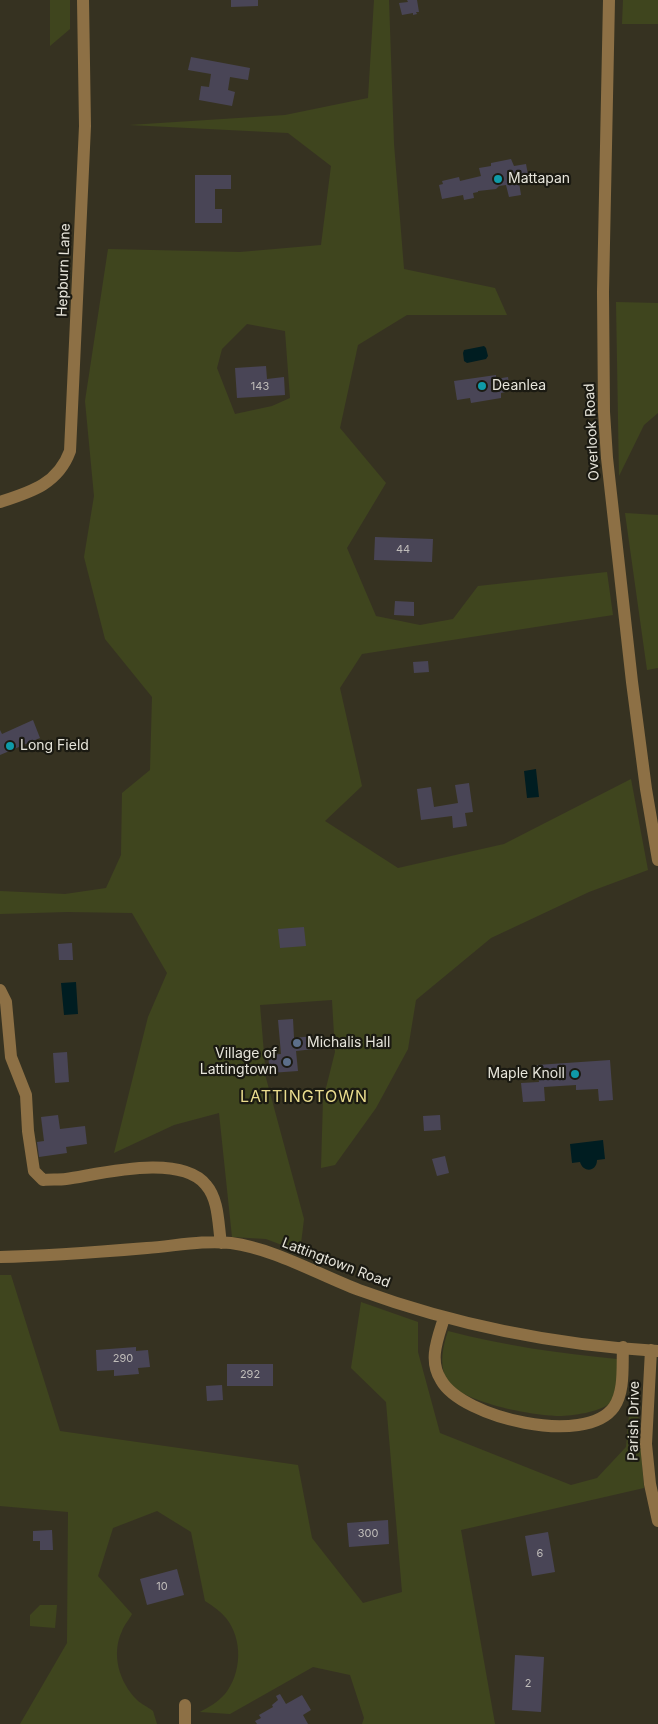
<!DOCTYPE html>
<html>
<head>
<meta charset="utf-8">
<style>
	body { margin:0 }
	canvas { display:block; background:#363221 }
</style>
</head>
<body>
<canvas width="658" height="1724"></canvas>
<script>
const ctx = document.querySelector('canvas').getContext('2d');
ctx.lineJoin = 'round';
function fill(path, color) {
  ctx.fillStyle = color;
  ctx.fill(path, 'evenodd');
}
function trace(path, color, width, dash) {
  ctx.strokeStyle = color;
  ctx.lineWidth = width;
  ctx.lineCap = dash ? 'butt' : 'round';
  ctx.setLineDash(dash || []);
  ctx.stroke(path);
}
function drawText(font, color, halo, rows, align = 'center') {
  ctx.font = font + ' Inter,sans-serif';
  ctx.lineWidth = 4.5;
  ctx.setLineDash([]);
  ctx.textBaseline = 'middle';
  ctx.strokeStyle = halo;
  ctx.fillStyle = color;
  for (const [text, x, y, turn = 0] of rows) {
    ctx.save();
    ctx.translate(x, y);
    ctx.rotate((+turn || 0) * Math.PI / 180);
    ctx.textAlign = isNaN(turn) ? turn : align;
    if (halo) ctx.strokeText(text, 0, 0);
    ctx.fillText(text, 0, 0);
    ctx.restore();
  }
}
const green = new Path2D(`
	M50,0H70V29L50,46Z
	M374,0H389L394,144L404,269L495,288L507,315H407L358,345L340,428L386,483L347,548L376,616L420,625L453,619L478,586L607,572L613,615L362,654L340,688L362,786L325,821L398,868L504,844L631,779L648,870L589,892L491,938L416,1000L408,1049L376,1108L335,1165L321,1168L323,1100L335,1052L332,1000L260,1005L266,1078L304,1219L300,1252L266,1239L232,1237L219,1113L174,1125L114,1153L148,1017L167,973L132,913L67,912L0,914V891L65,894L106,888L121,855L122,793L150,770L152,697L105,639L84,557L94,496L85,401L108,249L240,252L321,245L331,166L288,133L129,125L285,115L368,98ZM247,324L285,331L290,398L272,406L235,414L217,368L222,349Z
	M623,0H658V24H622Z
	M616,302L658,303V413L644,425L619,476Z
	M625,513L658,515V668L647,670Z
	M0,1275H11L60,1431L298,1465L312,1538L363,1603L402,1592L386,1402L351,1368L361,1302L418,1322V1352L440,1433L571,1485L597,1478L626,1447L629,1415L638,1412L644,1488L461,1530L495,1724H362L364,1718L350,1675L313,1667L230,1714L200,1712C209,1707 218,1702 225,1694C242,1673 243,1639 226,1618C220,1611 213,1606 205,1601L191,1532L157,1511L113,1528L98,1576L132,1614C129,1620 124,1625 122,1631C111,1654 119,1682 137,1700C141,1704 148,1707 153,1711L157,1724H20L67,1643L68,1512L0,1506Z
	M448,1331C504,1346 559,1353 617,1359C617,1371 620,1393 610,1403C600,1412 572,1416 559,1416C534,1416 458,1402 446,1379C439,1363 443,1346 448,1331Z
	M40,1605H57L55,1628L30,1626V1615Z`);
const water = new Path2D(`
	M484,346L486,348L488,356L486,359L467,363L464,361L463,353L464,350Z
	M536,769L539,797L527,798L524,771Z
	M76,982L78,1014L64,1015L61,983Z
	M603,1140L605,1159L597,1160C597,1172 583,1173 580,1162L572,1163L570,1144Z`);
const building = new Path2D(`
	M231,0H258V6L231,7Z
	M407,0H417L419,12H416L417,14L413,15V13L402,15L399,3L408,2Z
	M191,57L250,68L248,80L230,77L228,90L235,92L232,106L199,100L201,86L209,87L211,74L188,70Z
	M511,159L514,166L526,164L529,180L519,182L521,195L509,197L506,185L499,186L496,189L478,191V192L473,193L474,198L464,200L463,195L442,199L439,185L443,184L442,181L459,177L460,181L481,176L479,168L491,166V163Z
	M195,175H231V189H215V209H222V223H195Z
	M266,366L267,379L284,377L285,395L237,398L235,368Z
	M496,375V379L508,377L510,391L501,393V398L471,403L470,398L457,400L454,381Z
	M375,537L433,539L432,562L374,560Z
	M395,601L414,602V616L394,615Z
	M428,661L429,672L414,673L413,662Z
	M33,720L40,738L0,755V730L2,734Z
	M469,783L473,812L465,813L467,826L453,828L452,816L421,820L417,789L431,787L434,807L458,803L455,785Z
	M304,927L306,946L280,948L278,929Z
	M72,943L73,960H59L58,944Z
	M293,1019L294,1038L313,1036L314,1049L296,1051L298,1071L270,1073L268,1055L281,1054L278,1020Z
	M67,1052L69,1082L55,1083L53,1053Z
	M610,1060L613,1100L599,1101L598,1089L576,1090V1085L544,1087L545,1101L523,1102L521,1083L539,1082L537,1065Z
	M58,1115L60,1129L85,1126L87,1144L66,1147L67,1153L39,1157L37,1142L44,1141L41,1117Z
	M440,1115L441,1130L424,1131L423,1116Z
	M445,1156L449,1173L437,1176L432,1159Z
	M136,1347V1351L148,1350L150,1367L138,1368L139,1374L114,1376V1370L97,1371L96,1350Z
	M227,1364H273V1386H227Z
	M222,1385L223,1400L207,1401L206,1386Z
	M388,1520L389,1544L349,1547L347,1523Z
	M52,1530L53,1550H40V1541H33V1531Z
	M548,1532L555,1572L532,1576L525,1536Z
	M177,1569L184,1595L147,1605L140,1579Z
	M515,1655L544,1657L541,1712L512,1710Z
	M280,1694L286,1704L302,1695L311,1710L303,1715L308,1724H257L255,1721L261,1718L259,1715L273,1707L272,1705L278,1700L276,1696Z`);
const minor = new Path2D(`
	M609,0L603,292L604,412L607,458L632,682L646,789L658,860
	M0,502C31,492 58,484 70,451L85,126L83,0
	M0,990L6,1002L11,1057L26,1095L28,1131L34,1171L43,1180C50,1179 58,1180 66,1179C101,1174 180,1153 206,1185C219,1200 218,1224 221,1243
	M0,1257C49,1256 99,1252 147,1248C175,1246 203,1240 231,1243C275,1249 317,1274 359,1290C455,1325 555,1345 658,1351
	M444,1318C438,1338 428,1360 441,1380C462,1418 586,1447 614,1407C625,1391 622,1366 623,1347
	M651,1350L646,1444L650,1484L658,1521
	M185,1724V1705`);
const markers = [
	[498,179,5,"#0f9aa8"],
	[482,386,5,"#0f9aa8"],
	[10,746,5,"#0f9aa8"],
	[297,1043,5,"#5c6f8a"],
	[287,1062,5,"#5c6f8a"],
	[575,1074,5,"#0f9aa8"]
];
const numberNames = [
	["143",260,387],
	["44",403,550],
	["290",123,1359],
	["292",250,1375],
	["300",368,1534],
	["6",540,1554],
	["10",162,1587],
	["2",528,1684]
];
const poiNames = [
	["Mattapan",508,179],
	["Deanlea",492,386],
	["Long Field",20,746],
	["Michalis Hall",307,1043],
	["Village of",277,1054,"right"],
	["Lattingtown",277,1070,"right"],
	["Maple Knoll",565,1074,"right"]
];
const streetNames = [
	["Hepburn Lane",64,270,-88],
	["Overlook Road",592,432,-93],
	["Lattingtown Road",336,1263,21],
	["Parish Drive",634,1421,-89]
];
const quarterNames = [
	["LATTINGTOWN",304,1097]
];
fill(green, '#3f451e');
fill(water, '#001d21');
fill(building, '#494556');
trace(minor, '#8d7045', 12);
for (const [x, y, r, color] of markers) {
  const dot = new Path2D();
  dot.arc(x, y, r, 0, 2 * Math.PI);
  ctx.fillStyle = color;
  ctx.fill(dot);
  trace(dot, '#1b1a12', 2);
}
drawText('11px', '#c0bdba', null, numberNames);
drawText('14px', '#e7e5db', '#1b1a12', poiNames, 'left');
drawText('14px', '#e7e5db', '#1b1a12', streetNames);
ctx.letterSpacing = '1px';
drawText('16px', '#eadc8e', '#1b1a12', quarterNames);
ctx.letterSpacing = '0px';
</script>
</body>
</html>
